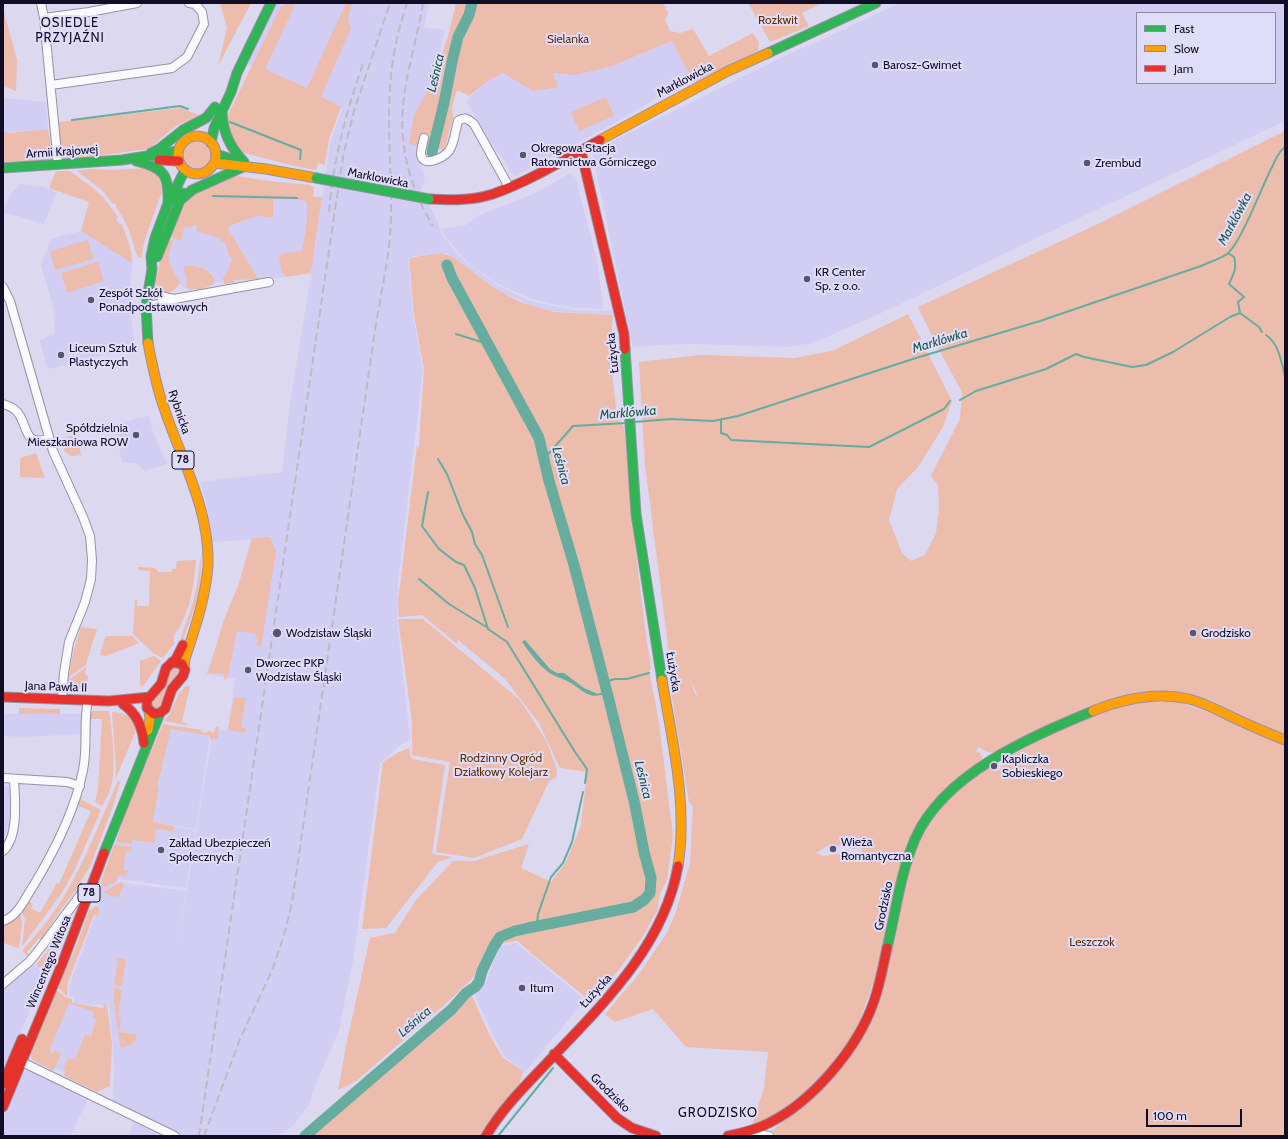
<!DOCTYPE html>
<html>
<head>
<meta charset="utf-8">
<style>
	body { margin:0 }
	#map { position:relative; width:1288px; height:1139px; overflow:hidden; background:#dbd8f0; font-family:Cabin,sans-serif }
	canvas { display:block }
	.frame { position:absolute; inset:0; border:4px solid #120d26; pointer-events:none }
	.legend { position:absolute; left:1136px; top:12px; width:140px; height:72px; box-sizing:border-box; background:#e0ddfb; border:1px solid #8e8aa6; margin:0; padding:5px 7px; list-style:none; font-size:12px; color:#120d26 }
	.legend li { display:flex; align-items:center; gap:8px; height:20px }
	.legend b { width:20px; border:1px solid #8e8aa6 }
	.scale { position:absolute; left:1146px; top:1109px; width:96px; height:18px; box-sizing:border-box; border:2px solid #120d26; border-top:0; padding-left:5px; font-size:12px; line-height:14px; white-space:nowrap; color:#120d26; -webkit-text-stroke:3px #e0ddfb; paint-order:stroke }
</style>
</head>
<body>
<div id="map">
<canvas width="1288" height="1139"></canvas>
<div class="frame"></div>
<ul class="legend">
<li><b style="height:5px;background:#30b455"></b>Fast</li>
<li><b style="height:5px;background:#ff9f0a"></b>Slow</li>
<li><b style="height:5px;background:#e5322d"></b>Jam</li>
</ul>
<div class="scale">100 m</div>
</div>
<script>
const ctx = document.querySelector('canvas').getContext('2d');
ctx.lineJoin = 'round';
function fill(path, color) {
  ctx.fillStyle = color;
  ctx.fill(path, 'evenodd');
}
function trace(path, color, width, dash) {
  ctx.strokeStyle = color;
  ctx.lineWidth = width;
  ctx.lineCap = dash ? 'butt' : 'round';
  ctx.setLineDash(dash || []);
  ctx.stroke(path);
}
function drawText(font, color, halo, rows, align = 'center') {
  ctx.font = font + ' Cabin,sans-serif';
  ctx.lineWidth = 4;
  ctx.setLineDash([]);
  ctx.textBaseline = 'middle';
  ctx.strokeStyle = halo;
  ctx.fillStyle = color;
  for (const [text, x, y, turn = 0] of rows) {
    ctx.save();
    ctx.translate(x, y);
    ctx.rotate((+turn || 0) * Math.PI / 180);
    ctx.textAlign = isNaN(turn) ? turn : align;
    if (halo) ctx.strokeText(text, 0, 0);
    ctx.fillText(text, 0, 0);
    ctx.restore();
  }
}
const built = new Path2D(`
	M277,3H378L374,16L379,3H429L424,27L445,30L419,148L421,168L425,178L421,191L436,218L441,232L455,252L467,263L497,285L513,293L530,301L553,306L574,310L612,311L613,315L550,311L528,304L493,287L447,253L408,257L413,316L423,370L398,582L397,619L410,740L403,743L380,763L354,956L339,1030L313,1091L309,1105L293,1126L277,1136H184L112,1103L114,1073L113,1046L109,1005L74,1004L94,1012L96,1019L91,1036L85,1035L75,1059L64,1072L55,1068L61,1054H53L50,1052V1049L69,1002L73,1003L74,998L69,994L70,983L95,917L103,880L186,891L176,957L212,736L216,728L228,730L235,679L206,674L232,605L253,540L271,538L213,542L207,506L200,482L282,472L290,403L311,276L330,144L342,108L248,64Z
	M900,3H1285V121L1022,245L888,310L813,343L787,347L693,344L656,345L633,348L592,151L781,58ZM1137,13H1275V83H1137Z
	M673,41L691,77L627,116L514,177L503,158L494,148L466,101L489,79L503,73H552L612,66Z
	M3,98L46,102L48,129L3,133Z
	M571,173L575,177L597,260L603,305L601,309L576,308L553,304L529,298L496,283L471,265L458,252L448,240L441,229L466,225L479,215L533,194Z
	M20,184L44,187L57,192L44,224L3,212L11,193Z
	M273,199L304,200L307,203V220L302,252L287,253L281,271L286,277L215,282L211,272L187,265L184,271L187,279L186,288L179,284V281L169,263L168,257L170,240L181,214L235,225L257,216L272,218Z
	M81,231L132,263L130,289L131,318L135,347L49,369L45,362L40,340L55,333L54,310L41,265L51,239Z
	M149,416L152,429L164,458L168,464L144,471L138,464L122,462L115,428L122,422Z
	M3,714H83L82,734L25,737L3,736Z
	M169,729L210,736L196,829L153,822L159,788L144,786Z
	M3,786H12V814L5,835H3Z
	M124,820L195,830L186,888L103,877Z
	M516,943L585,1000L525,1072L504,1056L492,1033L474,993L487,980L499,946Z
	M29,960L45,976L3,1072V985Z
	M26,1071H29L44,1077L88,1099L70,1136H3V1117L23,1073Z
	M134,1122L156,1133L155,1136H128Z`);
const green = new Path2D(`
	M220,3H251L218,66L227,28Z
	M287,3H296L265,69L307,88L346,3H352L348,20L351,28L321,97L341,107L329,139L325,165L318,163L316,170L295,166L244,153L236,145L229,131L227,123L228,115L280,8Z
	M456,3H663L668,13L665,20L670,31L680,33L693,29L709,56L753,33L759,42L758,51L693,83L690,79L698,74L691,77L672,41L612,66L575,75L553,73L558,87L533,91L503,73L489,80L469,96L457,90L452,106L453,118L444,150L409,144L414,115L432,83L448,36Z
	M748,3H822L802,13L809,26L770,42Z
	M3,9L17,60L16,91L3,86Z
	M606,97L614,116L579,131L571,112Z
	M181,108L199,115L176,126L148,149L87,157L66,158C57,152 60,132 59,122Z
	M48,129L53,157L49,161L3,164V132L11,133Z
	M1285,131V736L1210,700L1180,694L1128,696L995,753L988,752L978,747L976,751L981,754L983,761L931,804L905,855L877,973L857,1028L831,1068L806,1091L773,1116L752,1125L764,1088L768,1052L686,1047L653,1009L615,1022L605,1014L639,974L667,933L676,912L690,863L693,804L692,806L689,802L669,679H690L696,696L697,694L690,679H672L645,464L639,362L701,355L794,358L832,351L908,314L952,401L943,427L918,467L897,489L889,520L902,553L911,561L925,555L936,533L939,512L938,485L931,476L960,419L962,392L938,348L918,307L1098,224ZM829,845L853,846V849L861,848L862,854L858,857L839,854L823,856L816,853Z
	M182 155a15 15 0 1 1 30 0a15 15 0 1 1-30 0Z
	M146,168L157,173L160,181L162,191L145,239L141,258L138,257C135,252 134,245 132,239C128,227 123,217 116,207L117,206L115,203L113,204L102,190L77,171L89,169L112,170Z
	M56,171H70L78,177L93,188L104,198L118,217L116,219L119,224L121,223C127,236 132,249 132,263L81,231L89,202L49,188Z
	M236,176L277,182L310,185V186L314,187L313,197H322L311,273L286,277L281,271L279,255L287,253L302,251L307,220V203L304,200L273,199V218L257,216L227,227L258,279L233,280L234,283L224,284L223,278L229,269L230,263L232,262L231,256H229L225,242L220,241V238L196,231L197,226L193,225L190,228L184,226L181,241L171,237L184,205L190,197Z
	M88,240L93,259L55,270L50,251Z
	M170,240H173C165,263 169,261 179,281V284C174,292 169,295 160,290L156,284V281L160,261Z
	M441,253L453,257L491,286L520,302L554,312L613,315L610,354L617,417L624,427C631,508 639,589 651,669L649,670L659,723L673,836L667,880L660,894L657,911L641,939L620,968L594,998L591,995L588,999L531,953L518,941L488,945L478,967L483,968V969L477,970L473,978L442,1007L356,1081L338,1090L347,1041L370,938L395,933L416,900L453,861H474L529,844L521,868L551,882L566,862L581,825L587,772L560,768L539,723L505,679L458,640L457,644L422,615L399,617L398,601L417,446L419,448L424,369L414,315L409,258Z
	M98,262L104,281L67,293L61,273Z
	M185,265C197,266 213,269 215,282C208,289 196,291 186,288L187,279L184,271Z
	M77,434L81,455L71,456L65,452L61,439Z
	M36,453L45,478L20,477V458Z
	M266,537H270L276,551L261,647L257,646L258,639H255L256,634L237,631L228,677L224,680V674L208,673L224,620L239,583L252,538Z
	M202,550L200,589L196,604L180,648L178,647C182,632 189,617 193,602C198,585 199,567 202,550Z
	M196,560L193,586L189,605L180,627L174,635V645L172,646L163,658L154,654L133,634L135,600L137,599V606H149L150,571L138,570V567L155,568L158,572H172V569H176L177,561Z
	M398,619H423L520,700L547,742L557,770L556,778L549,781L522,839L474,858L436,852L450,762L412,755V721Z
	M81,627L97,629L88,657L86,665L69,677C71,660 75,644 81,627Z
	M107,636H132L139,643L106,656L100,655L105,637Z
	M154,656L161,661L143,686H140V661Z
	M86,667L85,675L88,676L86,690L83,691L80,689H71L69,687V680Z
	M173,667L180,670L158,709L152,706L154,698Z
	M28,682L51,683V690L49,692H35L28,685Z
	M186,686H190L182,722L188,724L187,725L164,721L171,712L178,695Z
	M234,697L246,698L241,727L246,728L245,733L228,730Z
	M1130,702H1179L1218,716L1285,744V1136H791L768,1134L813,1097L838,1072L867,1030L886,974L912,856L937,809L975,777L989,768C994,772 997,772 1002,767L1001,761L1058,730Z
	M19,708L60,709V714H19Z
	M90,711H109C112,733 116,762 112,783C110,791 106,799 102,806L95,802L98,788L102,719H90Z
	M112,712C125,713 138,718 135,733L115,780L116,769Z
	M163,724L201,730V732L207,733L208,731L214,733L216,727L219,726L218,738L217,739H210V736L171,729L157,787L159,788L153,822L174,826L173,831L156,829L154,843L133,840L132,844L116,842L127,806Z
	M409,748L411,759L445,765L432,854L453,857L438,862L386,928L362,929L383,762L399,752Z
	M118,781L120,782L113,806L91,864L75,892H74L53,921L42,940L39,938L27,952L30,956L28,957L22,951C37,934 53,915 65,895C86,859 101,819 118,781Z
	M78,798L101,810L74,871L63,891L22,947L25,919L21,910L26,900L33,904L31,908L40,913L57,883L59,884L91,811L82,807L74,806Z
	M114,845L132,847L131,852L126,851L123,870L128,871L127,875L126,876L118,875L117,881L102,888L101,882Z
	M122,882L124,886L119,896L114,897L103,892Z
	M96,906L99,909V916L94,915L68,982L67,996L57,987L74,952L89,911Z
	M19,912L22,922L19,948L9,945L3,942V924Z
	M57,940L59,941L45,972L36,965Z
	M118,958L126,959L122,986L114,985Z
	M114,988L122,989L118,1015L119,1017H121L119,1032L137,1035C136,1044 130,1045 122,1048L120,1046L114,1001Z
	M56,991H58L65,997L72,999V1003L103,1008L104,1004L107,1005L112,1045L110,1082V1086L97,1092L66,1077L64,1075L65,1071L63,1070L68,1058L75,1059L85,1034L91,1036L96,1019L92,1017L94,1012L69,1003L50,1049L51,1050V1053L53,1054L55,1051L61,1054L55,1068L52,1070L31,1059V1054Z
	M471,994L489,1034L503,1058L523,1071L520,1083L481,1136H311L459,1007Z`);
const water = new Path2D(`
	M525,640L550,669L557,673H564L584,688L598,694L607,690V693C589,700 585,692 571,683C565,679 558,678 551,674C540,667 530,653 522,642Z`);
const stream = new Path2D(`
	M72,120L180,106L188,109
	M230,122L301,150L300,159
	M213,196L297,198
	M1228,253L1234,257C1237,270 1234,272 1229,284L1244,297L1238,302L1240,313L1259,327L1262,332
	M456,334L488,344
	M1266,335C1279,344 1281,361 1285,376
	M960,400L976,391L1046,369L1076,354L1084,357L1132,367L1146,365L1173,352L1230,317L1240,313
	M721,420V433L727,435L731,440L869,447L944,409L950,401
	M634,422L671,419L713,421L738,416L916,358L1040,321L1201,266C1209,262 1220,259 1227,254C1241,243 1262,186 1272,167C1276,159 1278,152 1285,147
	M438,459L447,474L463,515L472,532L475,544L482,555L508,627
	M544,459L573,426L626,423
	M428,492L422,526L439,549L456,562L464,565L475,588L488,629L507,642L575,752L587,769L585,783
	M419,579L449,604L488,628
	M604,682L615,679H627L649,673
	M537,926L538,914L551,877L563,863L572,842L583,792
	M498,1136L553,1068`);
const river = new Path2D(`
	M432,152L444,103L452,62L458,37L469,15L472,3
	M305,1136L452,1009L466,993L475,987L479,982L482,971L493,948L500,937L515,931L528,928L633,907L644,900L650,893L651,878L644,852L635,805L609,700L574,565L549,481L539,438L452,278L447,265`);
const street = new Path2D(`
	M41,3L44,18L58,164
	M44,18L89,12L137,3
	M51,85L172,68L187,57L204,24L202,12L195,4L189,3
	M424,138C423,143 421,149 421,154C423,169 444,157 449,151C455,142 455,131 458,121C466,116 467,119 474,124L509,187
	M3,287L10,301L53,451L83,517L90,536L92,560L91,579L85,602L69,642L64,673L62,699
	M148,290L160,296L174,299
	M146,306L166,303L174,299L269,282
	M3,404C10,406 17,409 20,416C29,432 25,445 49,439
	M3,778L67,782L80,786
	M3,851C19,837 15,798 14,779
	M3,921C18,916 24,900 32,888C54,852 75,812 83,770C88,747 83,723 88,700
	M3,984L30,961L42,946L84,890
	M22,1062L175,1136
	M747,1132L769,1136`);
const fast = new Path2D(`
	M768,53L876,3
	M222,112C223,133 230,147 244,162
	M211,143L214,128L231,92L237,73L271,3
	M151,153L159,149L183,130L206,118L215,107
	M216,154L234,160
	M136,161C165,168 169,175 168,204
	M3,168L122,160L178,151
	M178,202L192,190L243,167
	M157,257L183,193
	M148,343L146,306L152,269L151,256L155,238L167,206L185,170
	M625,349L636,514L662,680
	M104,853L160,713
	M887,948C896,912 900,874 915,839C944,773 1031,737 1093,711`);
const slow = new Path2D(`
	M178 155a19 19 0 1 1 38 0a19 19 0 1 1-38 0Z
	M600,140L728,71L768,53
	M215,163L266,169L316,178
	M148,343C152,364 156,385 163,405C180,457 210,509 208,565C206,597 195,628 185,659L184,667
	M662,680C672,740 688,804 678,866
	M1093,711C1123,699 1158,692 1189,699C1204,703 1218,710 1232,717C1249,725 1267,733 1285,740
	M148,730L150,718L149,711`);
const jam = new Path2D(`
	M581,151L624,334L625,349
	M159,160L179,161
	M429,199C450,200 472,201 493,194C530,181 565,159 600,140
	M172,662L182,664L185,670L183,676L172,689L165,709L160,713L154,714L147,708V700L161,684L166,668L176,659L183,645
	M3,697L109,701L150,697
	M123,704C137,714 142,726 144,743
	M554,1054L617,1118L632,1128L656,1136
	M3,1084L22,1039
	M3,1107L62,964L104,853
	M486,1136C502,1109 524,1087 546,1064C600,1007 664,947 678,866
	M728,1136C742,1133 756,1130 769,1123C813,1101 858,1048 874,1001C880,984 883,966 887,948`);
const rail = new Path2D(`
	M423,3C418,37 406,71 403,106C399,148 411,190 433,226
	M329,212C333,161 346,112 363,64
	M199,1136L336,203L344,152L354,111L390,3
	M204,1136L240,1039L273,968L284,935L292,903L375,330C381,291 391,253 391,213C392,168 386,122 391,77C393,52 399,27 407,3`);
const fastBridge = new Path2D(`
	M316,178L429,199`);
const markers = [
	[875,65,4,"#58546d"],
	[523,155,4,"#58546d"],
	[1087,163,4,"#58546d"],
	[807,279,4,"#58546d"],
	[91,300,4,"#58546d"],
	[61,355,4,"#58546d"],
	[136,435,4,"#58546d"],
	[277,633,5,"#58546d"],
	[1193,633,4,"#58546d"],
	[248,670,4,"#58546d"],
	[994,766,4,"#58546d"],
	[833,849,4,"#58546d"],
	[161,850,4,"#58546d"],
	[522,988,4,"#58546d"]
];
const shields = [
	[183,460,22],
	[89,893,22]
];
const shieldNames = [
	["78",183,460],
	["78",89,893]
];
const parkNames = [
	["Rozkwit",778,20],
	["Sielanka",568,39],
	["Rodzinny Ogród",501,758],
	["Działkowy Kolejarz",501,772],
	["Leszczok",1092,942]
];
const poiNames = [
	["Barosz-Gwimet",883,65],
	["Okręgowa Stacja",531,148],
	["Ratownictwa Górniczego",531,162],
	["Zrembud",1095,163],
	["KR Center",815,272],
	["Sp. z o.o.",815,286],
	["Zespół Szkół",99,293],
	["Ponadpodstawowych",99,307],
	["Liceum Sztuk",69,348],
	["Plastyczych",69,362],
	["Spółdzielnia",128,428,"right"],
	["Mieszkaniowa ROW",128,442,"right"],
	["Wodzisław Śląski",286,633],
	["Grodzisko",1201,633],
	["Dworzec PKP",256,663],
	["Wodzisław Śląski",256,677],
	["Kapliczka",1002,759],
	["Sobieskiego",1002,773],
	["Wieża",841,842],
	["Romantyczna",841,856],
	["Zakład Ubezpieczeń",169,843],
	["Społecznych",169,857],
	["Itum",530,988]
];
const streetNames = [
	["Marklowicka",685,80,-28],
	["Armii Krajowej",62,152,-4],
	["Marklowicka",378,178,11],
	["Łużycka",613,353,-96],
	["Rybnicka",179,412,71],
	["Łużycka",673,672,81],
	["Jana Pawła II",56,687,2],
	["Grodzisko",884,906,-78],
	["Wincentego Witosa",49,962,-68],
	["Łużycka",596,991,-48],
	["Grodzisko",610,1093,44]
];
const neighbourhoodNames = [
	["OSIEDLE",70,23],
	["PRZYJAŹNI",70,38],
	["GRODZISKO",718,1113]
];
const waterNames = [
	["Leśnica",436,73,-77],
	["Marklówka",1235,219,-62],
	["Marklówka",940,341,-17],
	["Marklówka",628,413,-5],
	["Leśnica",561,466,75],
	["Leśnica",643,780,76],
	["Leśnica",415,1022,-41]
];
fill(built, '#d2cef3');
fill(green, '#ecbcad');
fill(water, '#66ada0');
trace(stream, '#66ada0', 2);
trace(river, '#66ada0', 11);
trace(street, '#9591a8', 10);
trace(fast, '#9591a8', 11);
trace(slow, '#9591a8', 11);
trace(jam, '#9591a8', 11);
trace(street, '#faf9fd', 8);
trace(fast, '#30b455', 9);
trace(slow, '#ff9f0a', 9);
trace(jam, '#e5322d', 9);
trace(rail, '#bcbbc2', 2, [8, 4]);
trace(fastBridge, '#9591a8', 11, []);
trace(fastBridge, '#30b455', 9);
for (const [x, y, r, color] of markers) {
  const dot = new Path2D();
  dot.arc(x, y, r, 0, 2 * Math.PI);
  ctx.fillStyle = color;
  ctx.fill(dot);
  trace(dot, '#e0ddfb', 1.5);
}
for (const [x, y, w] of shields) {
  const box = new Path2D();
  box.roundRect(x - w / 2, y - 9, w, 18, 3);
  ctx.fillStyle = '#e0ddfb';
  ctx.fill(box);
  trace(box, '#120d26', 1);
}
drawText('bold 11px', '#120d26', null, shieldNames);
drawText('12px', '#652c00', '#e0ddfb', parkNames);
drawText('12px', '#120d26', '#e0ddfb', poiNames, 'left');
drawText('12px', '#120d26', '#e0ddfb', streetNames);
ctx.letterSpacing = '1px';
drawText('13px', '#120d26', '#e0ddfb', neighbourhoodNames);
ctx.letterSpacing = '0px';
drawText('italic 13px', '#1e5444', '#e0ddfb', waterNames);
</script>
</body>
</html>
